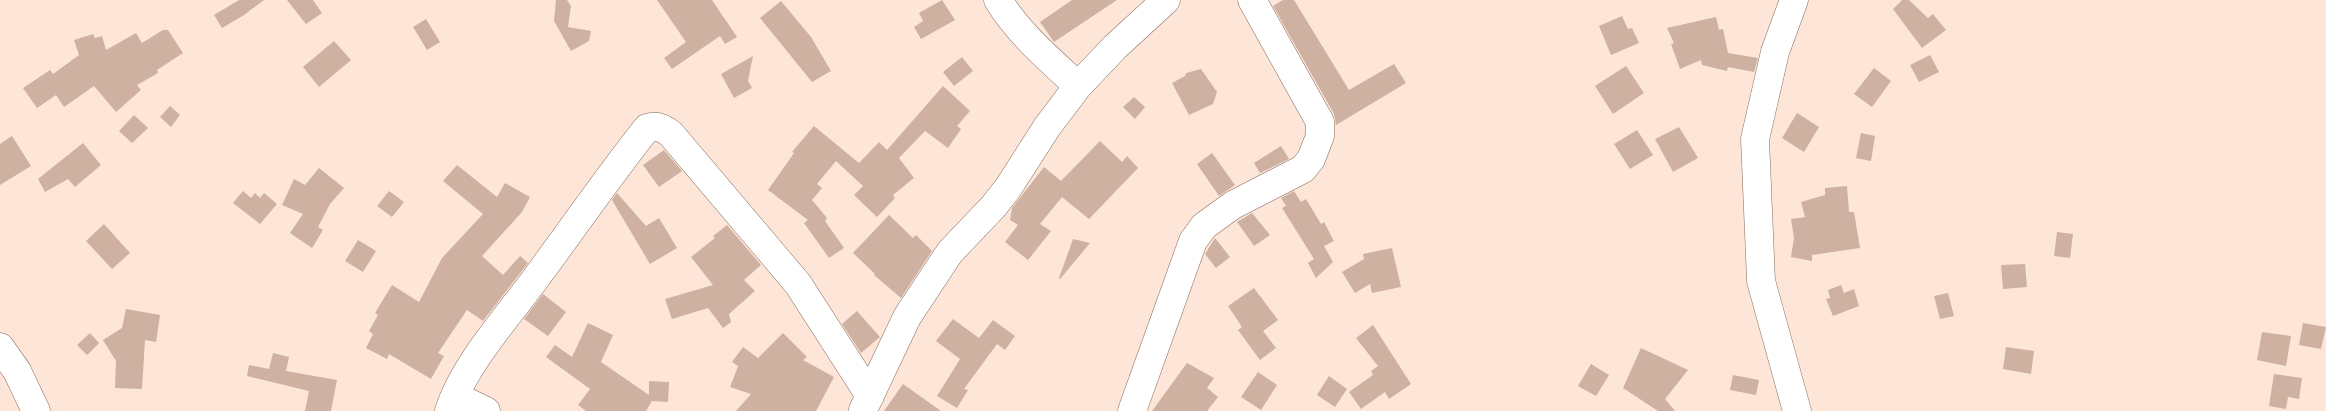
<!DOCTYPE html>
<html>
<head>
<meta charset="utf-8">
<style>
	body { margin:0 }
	canvas { display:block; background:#fde5d8 }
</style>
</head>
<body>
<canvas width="2326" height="411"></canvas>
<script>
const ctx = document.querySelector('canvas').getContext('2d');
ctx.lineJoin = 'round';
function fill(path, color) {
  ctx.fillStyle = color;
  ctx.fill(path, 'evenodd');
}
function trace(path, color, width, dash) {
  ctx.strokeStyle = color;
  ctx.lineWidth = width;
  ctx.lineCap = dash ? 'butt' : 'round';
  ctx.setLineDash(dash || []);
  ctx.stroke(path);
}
const building = new Path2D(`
	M239,0H264L244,15L222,28L214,15Z
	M287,0H313L322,13L306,24Z
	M556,0H567L571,6L568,27L591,31L589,41L571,51L554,21Z
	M657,0H712L737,37L725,44L720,36L672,69L664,58L686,42Z
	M942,0L955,20L921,39L914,27L923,21L919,13Z
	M1072,0H1117L1054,42L1040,22Z
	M1283,0H1294L1349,90L1394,64L1406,83L1336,125L1334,114L1273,6Z
	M1902,0H1909L1928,18L1933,14L1946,30L1922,48L1893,9Z
	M781,1L811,37L831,71L812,82L760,18Z
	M1622,16L1628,29L1632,28L1639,43L1611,55L1599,26Z
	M1716,17L1719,30L1723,29L1728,53L1758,58L1754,72L1728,67L1727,71L1702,65L1701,60L1680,69L1671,44L1674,43L1667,28Z
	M426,19L440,42L427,50L413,27Z
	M163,30H168L183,53L157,70L158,73L137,85L141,90L116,112L94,86L64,107L56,95L37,108L23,88L50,70L53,74L79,55L74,40L93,34L95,38L102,36L106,50L136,33L142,43Z
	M334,41L351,60L319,87L303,67Z
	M1930,55L1939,72L1919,82L1910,65Z
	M753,56L748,81L752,88L734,98L721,74Z
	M962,57L973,71L954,86L943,72Z
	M1626,66L1644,93L1613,114L1595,86Z
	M1874,68L1891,81L1872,107L1854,94Z
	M1201,69L1217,92L1213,104L1189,115L1172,83L1185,76L1186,73Z
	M943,86L970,111L957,126L961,129L948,148L925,131L899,158L914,178L893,195L895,198L877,217L854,195L863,186L836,161L817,184L822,188L812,200L827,218L825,221L844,248L829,258L804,223L808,220L768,190L794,153L792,152L814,126L859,163L879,142L887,150Z
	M1134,97L1145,107L1135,119L1123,107Z
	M170,106L180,115L171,127L160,117Z
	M1797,113L1819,127L1804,152L1782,138Z
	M134,115L148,128L132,143L119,131Z
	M1679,127L1698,158L1673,172L1655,139Z
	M1637,130L1653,155L1630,169L1614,144Z
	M1861,133L1875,136L1871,161L1856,158Z
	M12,136L31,166L0,185V144Z
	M1100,141L1122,162L1127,156L1138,168L1089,219L1062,197L1040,224L1051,231L1028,260L1005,242L1018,225L1010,220L1012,208L1044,167L1061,181Z
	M83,143L101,165L75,187L68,179L45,192L38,179Z
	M1281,146L1289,159L1260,173L1254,163Z
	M664,150L682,171L659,187L643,165Z
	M1212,153L1235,185L1219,196L1197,164Z
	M457,165L497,197L505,183L530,197L522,212L482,256L503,275L520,256L528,263L483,321L467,310L438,353L444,356L431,379L389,354L387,359L366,348L373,334L369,331L378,315L375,313L392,285L419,302L442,258L483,214L443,181Z
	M319,168L344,188L330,204L318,227L323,230L312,248L290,233L303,214L282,205L294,179L305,185Z
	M1847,186L1849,212H1854L1860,248L1812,255V261L1791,257L1794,238L1791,219L1805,217L1801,202L1825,195V188Z
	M243,191L251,198L255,193L260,198L264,193L277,204L260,224L233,203Z
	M389,191L404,202L392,217L377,206Z
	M1294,191L1301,202L1306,199L1321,224L1324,222L1334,241L1324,246L1333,262L1316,278L1308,263L1314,259L1282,208L1286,206L1281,198Z
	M617,193L646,226L659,218L677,248L650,264L612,200Z
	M1252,213L1270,235L1254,246L1237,222Z
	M889,215L913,238L916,235L932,251L901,298L874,275L875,274L853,253Z
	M104,224L130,253L112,269L86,241Z
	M727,225L761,265L744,280L755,291L729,314L731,322L723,328L708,308L672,319L665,299L713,285L691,257L715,238L713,236Z
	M2057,232L2073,234L2070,258L2054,256Z
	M1215,238L1230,257L1216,268L1205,254Z
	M1073,239L1090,243L1060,279L1059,278Z
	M358,240L376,251L363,272L345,261Z
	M1392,248L1401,287L1372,293L1370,284L1355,293L1342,272L1364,259L1363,254Z
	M2025,264L2027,287L2003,289L2001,265Z
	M1841,285L1844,293L1854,289L1859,306L1833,316L1826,299L1830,298L1828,290Z
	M1254,288L1278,320L1263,331L1276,348L1260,360L1238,330L1242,327L1228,306Z
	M1948,293L1954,316L1940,319L1934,296Z
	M543,294L566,312L548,336L524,319Z
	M126,309L160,315L156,342L145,340L142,389L115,388L116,361L103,340L122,328Z
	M857,311L880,337L861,353L842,324Z
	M953,319L979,338L993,320L1015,336L1005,350L997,344L964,389L968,390L957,408L937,396L960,359L936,341Z
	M588,323L613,335L601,362L649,395V381L669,382L668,402L652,401L646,411H586L578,405L590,389L546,357L555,345L572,357Z
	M2303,323L2326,327L2321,349L2299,345Z
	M1373,325L1411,384L1389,399L1385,392L1361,409L1349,392L1373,375L1371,371L1378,366L1356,338Z
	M2262,332L2291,336L2286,366L2257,360Z
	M90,333L99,343L87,355L77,345Z
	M783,333L807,357L803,360L834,377L816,411H736L751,394L730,387L738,366L732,362L743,347L758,358Z
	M2006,347L2034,351L2031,374L2003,369Z
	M1641,348L1688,370L1665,399L1675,411H1658L1623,388Z
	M273,353L289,357L286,371L337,380L331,411H305L309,391L247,376L249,365L269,369Z
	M1187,363L1214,378L1207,388L1218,397L1207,411H1152Z
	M1591,364L1609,375L1596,396L1578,386Z
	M1258,372L1277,385L1261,410L1241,397Z
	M2274,374L2302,378L2299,399L2288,397L2286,409L2269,406Z
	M1733,375L1759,380L1756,395L1730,390Z
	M1329,376L1347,389L1335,407L1317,395Z
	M903,384L941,411H884Z`);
const minor = new Path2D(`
	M998,0C1019,34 1049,59 1078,86
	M1794,0L1775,52L1755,139L1761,281L1797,411
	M0,347L17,371L36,411
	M455,396L486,411
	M863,410L907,317L950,252L993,207L1008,188L1047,127L1078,86L1115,47L1166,0
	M449,411C463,366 508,316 536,278C573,228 608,177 647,128C657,125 663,128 671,134L798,284L870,396
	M1132,411L1193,241L1204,226L1233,205L1303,169L1311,159L1320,136V122L1252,0`);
fill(building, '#ceb1a1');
trace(minor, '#856b5c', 29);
trace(minor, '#fff', 28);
</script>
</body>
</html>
